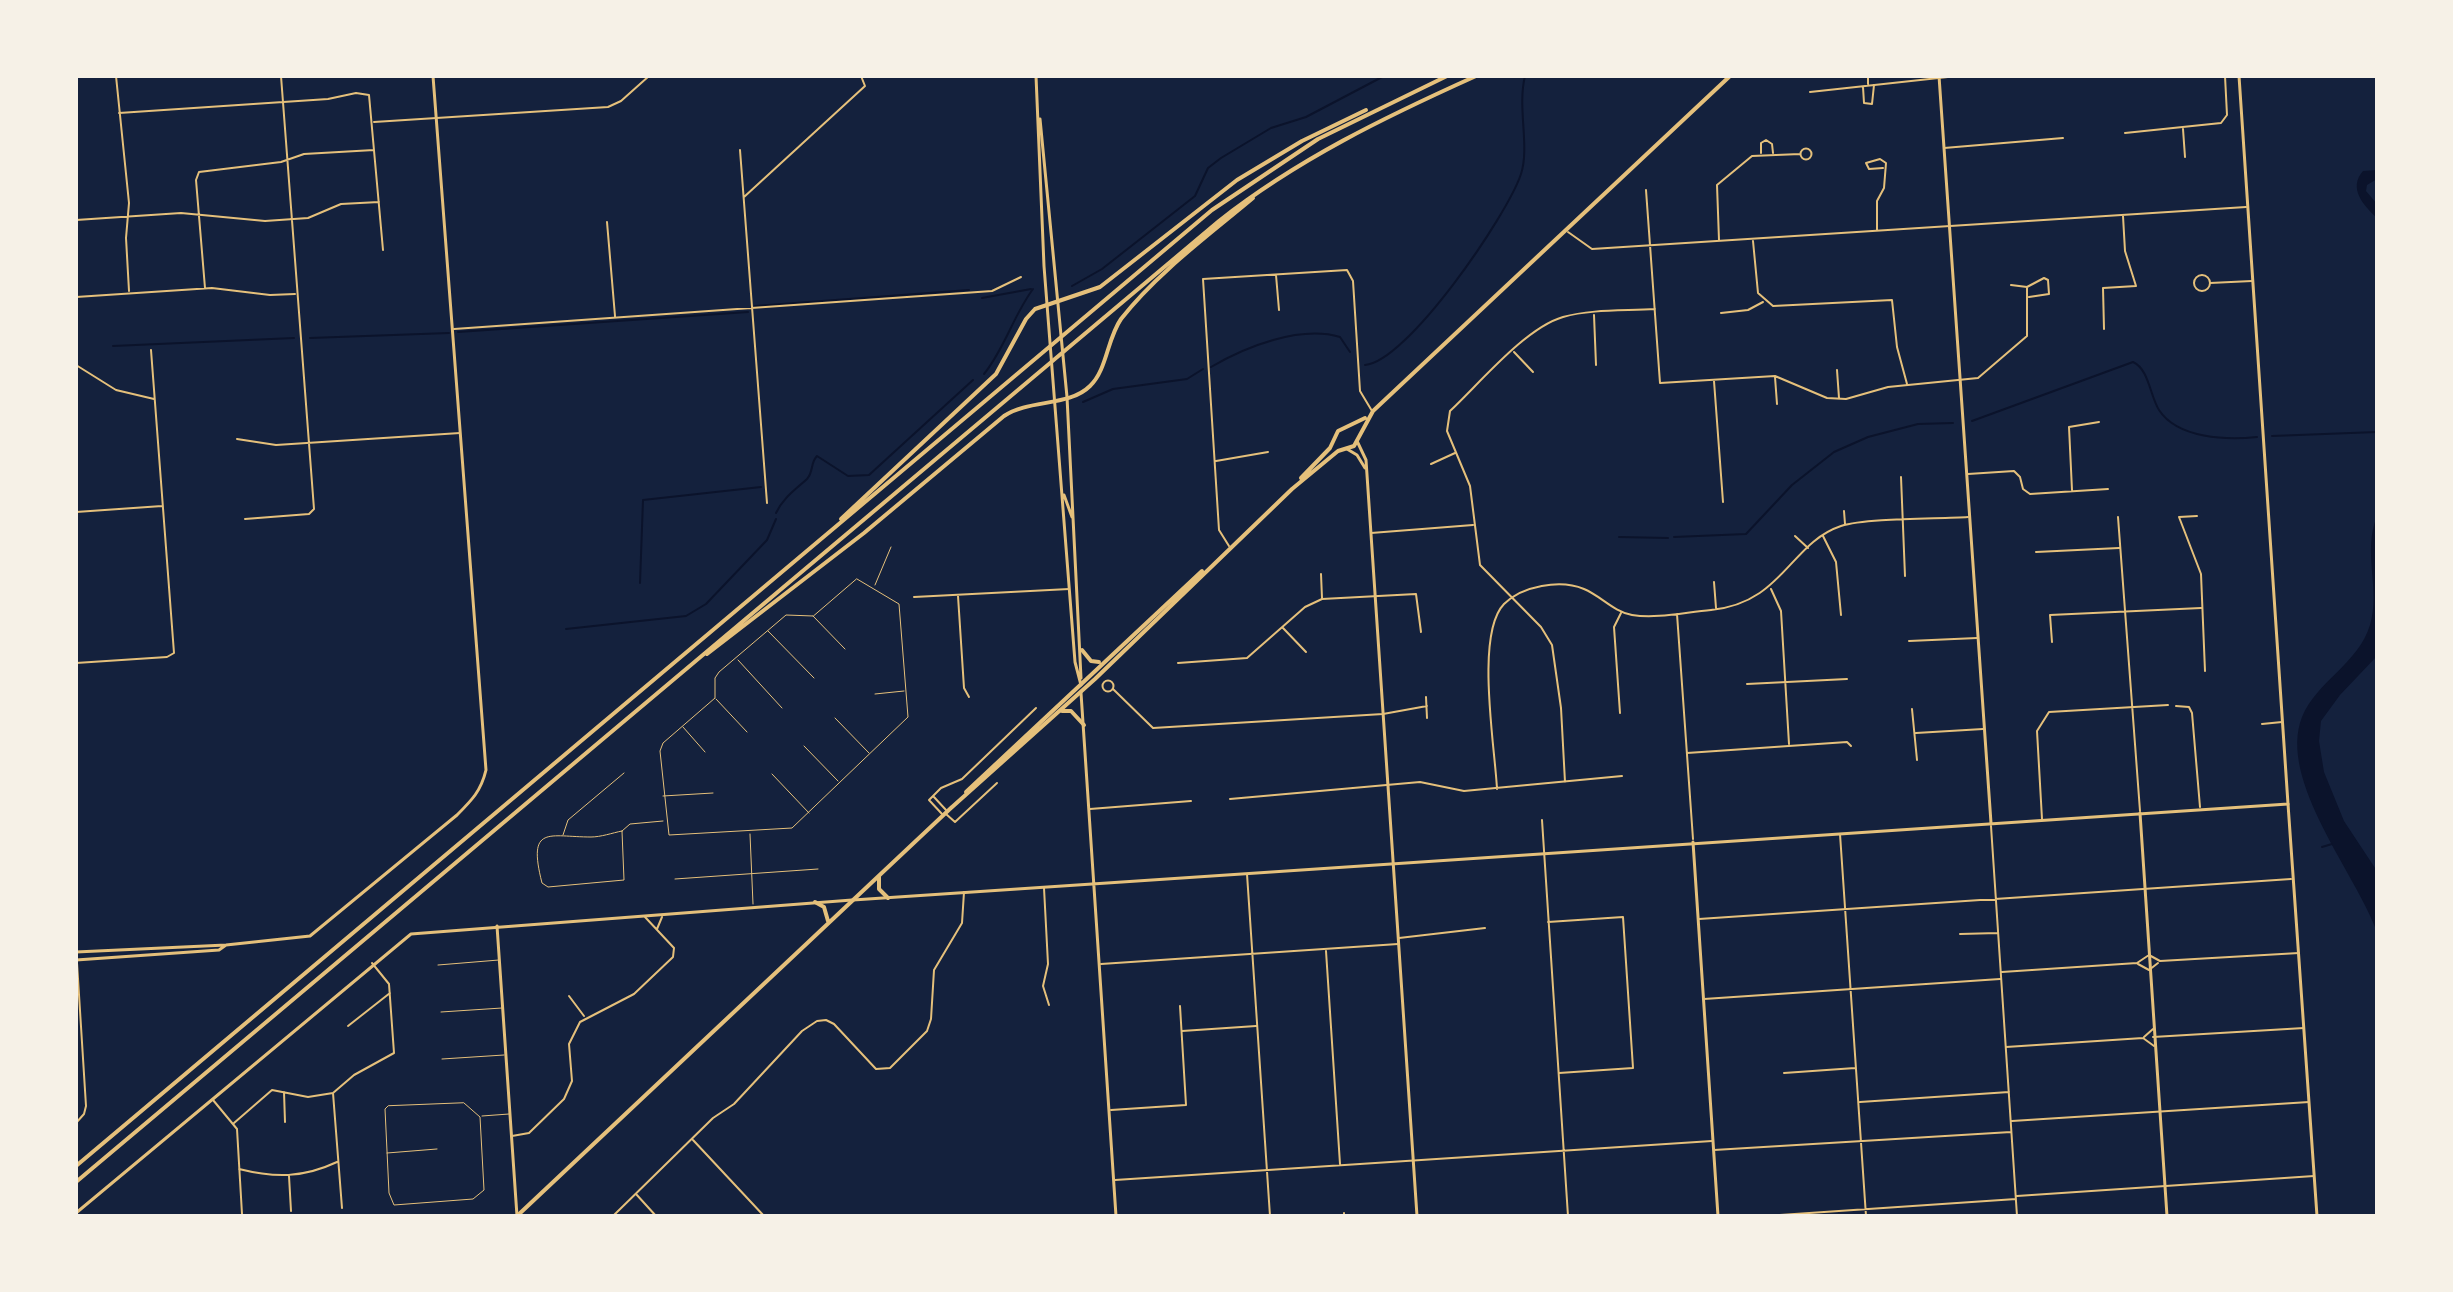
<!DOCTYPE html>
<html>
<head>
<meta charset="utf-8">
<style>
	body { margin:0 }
	#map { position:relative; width:2453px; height:1292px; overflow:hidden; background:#14213d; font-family:Mulish,sans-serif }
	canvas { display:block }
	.frame { position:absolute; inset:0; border:78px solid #f6f1e7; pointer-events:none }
</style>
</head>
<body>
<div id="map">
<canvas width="2453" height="1292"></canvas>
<div class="frame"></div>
</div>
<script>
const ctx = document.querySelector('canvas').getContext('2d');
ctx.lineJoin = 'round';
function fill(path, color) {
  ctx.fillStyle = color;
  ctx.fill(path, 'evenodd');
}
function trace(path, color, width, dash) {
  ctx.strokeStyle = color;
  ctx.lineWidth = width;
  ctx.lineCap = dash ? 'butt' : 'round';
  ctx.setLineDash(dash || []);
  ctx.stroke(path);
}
const water = new Path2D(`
	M2377,170V179L2367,185L2366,191L2377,204V218C2363,205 2348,188 2363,171Z
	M2377,516V656L2340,695L2321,721L2319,741L2324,772L2344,821L2377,871V932C2357,875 2277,780 2302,717C2317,681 2358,664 2370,625C2381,589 2362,553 2377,516Z`);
const stream = new Path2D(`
	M1072,286L1102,269L1195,196L1208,168L1221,158L1271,128L1306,117L1384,76
	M982,298L1031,289
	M755,306L969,290
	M458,332L748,312
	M310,338L449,333
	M113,346L294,338
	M1365,365C1407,362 1507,216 1521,174C1530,146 1517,108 1525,76
	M1211,367C1245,347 1300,325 1340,337L1350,352
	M984,374C1005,348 1013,316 1033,289
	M1083,402L1113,389L1187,379L1203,369
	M1972,421L2133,362C2149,369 2150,396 2159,410C2178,439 2227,440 2257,437
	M2272,436L2377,432
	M776,513C783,498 795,490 807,479C814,471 810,463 817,456L848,476L869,475L973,380
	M1619,537L1668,538
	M1674,537L1746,534L1792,485L1834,452L1868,437L1918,424L1953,423
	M640,583L643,500L761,487
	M566,629L686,616L706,604L767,540L776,519
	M2322,847L2332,844`);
const service = new Path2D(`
	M857,579L899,604L908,717L792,828L669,835L660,751L663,743L715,698V678L719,672L786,615L813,616Z
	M875,585L891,547
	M813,616L845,649
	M768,631L814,678
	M738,660L782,708
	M875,694L904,691
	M716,699L747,732
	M835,718L869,753
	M683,727L705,752
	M804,746L838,781
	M772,774L809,813
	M663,796L713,793
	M622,831L624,880L548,887L542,883C527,824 549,837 591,837C601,837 612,833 622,831Z
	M622,831L630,824L663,821
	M750,834L753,904
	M563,835L568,820L624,773
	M675,879L818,869
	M438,965L499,960
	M441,1012L502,1008
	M442,1059L504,1055
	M464,1103L480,1117L484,1190L473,1199L394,1205L389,1193L385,1109L388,1106Z
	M482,1116L509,1114
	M387,1153L437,1149`);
const minor = new Path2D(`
	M116,76L129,203L126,238L129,291
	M1868,76V84
	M1863,87L1864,103L1872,104L1874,85
	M1810,92L1957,76
	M119,113L328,99L356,93L369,95L383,250
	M374,122L608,107L621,101L649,76
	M2183,129L2185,157
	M2125,133L2221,123L2227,115L2225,76
	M1944,148L2063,138
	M1800.5 154a5.5 5.5 0 1 1 11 0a5.5 5.5 0 1 1-11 0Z
	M740,150L767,503
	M1761,153V143L1766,140L1772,144L1773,153
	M1646,190L1660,383L1775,376L1827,398L1846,399L1888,387L1978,378L2027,336V287
	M744,197L865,86L861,76
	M76,220L181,213L265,221L308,218L341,204L379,202
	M607,222L615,316
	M1877,230V201L1884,188L1886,163L1880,159L1866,163L1869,169L1883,168
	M1568,232L1592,249L2246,207
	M1719,240L1717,185L1752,156L1800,154
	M1753,241L1758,293L1773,306L1892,300L1897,347L1907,384
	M2194 283a8 8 0 1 1 16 0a8 8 0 1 1-16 0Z
	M1276,275L1279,310
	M2210,283L2252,281
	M2011,285L2027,287L2044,278L2048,280L2049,294L2029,297
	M205,288L196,180L199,172L281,162L304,154L374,150
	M76,297L212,288L270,295L295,294
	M1721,313L1748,310L1763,302
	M1594,315L1596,365
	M454,329L992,291L1021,277
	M2104,329L2103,288L2136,286L2125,251L2123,216
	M1514,352L1533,372
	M76,365L116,390L154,399
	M1837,370L1839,398
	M1775,377L1777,404
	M1714,381L1723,502
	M237,439L276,445L460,433
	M1216,461L1268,452
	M1431,464L1455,453
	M1968,474L2014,471L2020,477L2023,489L2030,494L2108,489
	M1901,477L1905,576
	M2072,490L2069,427L2099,422
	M1844,511L1845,524
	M76,512L162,506
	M2197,516L2179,517L2201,574L2205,671
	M2118,517L2140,811
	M245,519L309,514L314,509L281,76
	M1371,533L1473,525
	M1795,536L1808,548
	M1823,536L1836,562L1841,615
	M1229,546L1219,530L1203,279L1347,270L1353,281L1360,391L1372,411
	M2036,552L2119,548
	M1321,574L1322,598
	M1714,582L1716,608
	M1771,589L1781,611L1789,744
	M958,596L964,688L969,697
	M914,597L1069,589
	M1677,614L1693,839
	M1283,628L1306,652
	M1909,641L1977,638
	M2052,642L2050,615L2201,608
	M76,663L167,657L174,653L151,350
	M1178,663L1247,658L1305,607L1322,599L1416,594L1421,632
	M1102.5 686a5.5 5.5 0 1 1 11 0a5.5 5.5 0 1 1-11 0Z
	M1747,684L1847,679
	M1113,689L1153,728L1383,714L1427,706
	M1426,697L1427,718
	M2176,706L2189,707L2192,713L2200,807
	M1912,709L1917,760
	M1620,713L1614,627L1621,613
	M2262,724L2282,722
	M1916,733L1983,729
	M1687,753L1847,742L1851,746
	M1565,782L1561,708L1552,645L1541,627L1480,565L1470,486L1447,431L1450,411C1479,384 1525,328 1563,317C1591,309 1625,311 1655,309
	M1497,789C1495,747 1475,634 1504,604C1522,586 1560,579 1584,589C1601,596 1614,612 1632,615C1657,619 1686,612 1711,610C1783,603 1790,543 1841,526C1866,518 1937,519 1968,517
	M934,797L946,810
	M1230,799L1420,782L1464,791L1622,776
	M1090,809L1191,801
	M942,814L929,800L941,788L962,779L1036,708
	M946,814L955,822L997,783
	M2042,819L2037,731L2049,712L2168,705
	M1542,820L1568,1216
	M1991,826L2017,1216
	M1840,834L1866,1216
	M1247,874L1270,1216
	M1044,888L1048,964L1043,986L1049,1005
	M1699,919L2291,879
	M1548,922L1623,917L1633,1068L1559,1073
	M657,929L662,917
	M1960,934L1998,933
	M1399,938L1485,928
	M76,947L86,1106L84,1114L76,1123
	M1326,951L1340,1164
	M1101,964L1398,944
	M2138,964L2149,970L2158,963
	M2002,972L2137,963L2149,955L2160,961L2299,953
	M569,996L584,1016
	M1704,999L2000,979
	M348,1026L390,993
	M1182,1031L1256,1026
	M2144,1037L2153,1029
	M2153,1037L2304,1028
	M2006,1047L2143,1038L2154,1046
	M1784,1073L1855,1068
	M284,1092L285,1122
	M333,1093L342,1208
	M213,1100L237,1129L242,1214
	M1860,1102L2009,1092
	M1111,1110L1186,1105L1180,1006
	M2012,1121L2309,1102
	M234,1123L272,1090L308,1097L333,1093L354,1075L394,1053L389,984L372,963
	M512,1136L529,1133L564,1099L572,1081L569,1044L580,1022L634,994L673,957L674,948L645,917
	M693,1140L764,1216
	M1714,1150L2011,1132
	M239,1169C275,1178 303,1178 337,1162
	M289,1176L291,1211
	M1115,1180L1712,1141
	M636,1194L656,1216
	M2017,1196L2314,1176
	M1344,1213V1216
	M613,1216L713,1118L734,1104L802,1031L817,1021L826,1020L834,1024L876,1069L890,1068L927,1031L931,1019L934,970L962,923L964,892
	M1765,1216L2016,1199`);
const tertiary = new Path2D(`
	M1939,76L1991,823
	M1357,441L1366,460L1417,1216
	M1347,449L1357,455L1365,468
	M2288,804L2317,1216
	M2140,813L2167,1216
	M1693,842L1718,1216
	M497,926L517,1216
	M76,952L226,945L310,936L457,815C472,800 481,791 486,770L433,76
	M76,960L219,950L226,945
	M76,1213L411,934L852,900`);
const secondary = new Path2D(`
	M1036,76L1044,266L1075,662L1081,685
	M1040,119L1067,397L1081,678
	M1064,495L1072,517
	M1081,693L1116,1216
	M853,900L2288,804L2239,76`);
const primary = new Path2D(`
	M1301,478L1330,448L1338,431L1365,418
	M1082,650L1091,661L1099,662
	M1062,711H1071L1084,725
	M966,792L1202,571
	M951,808L1095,679L1292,489L1338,451L1354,446L1373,411L1730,76
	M879,877V889L888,898
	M815,902L824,907L828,921
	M517,1216L952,807`);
const motorway = new Path2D(`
	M841,519L996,374L1026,319L1035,309L1100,287L1237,180L1302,141L1366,110
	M707,654L864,533L1004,416C1029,399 1069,407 1090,386C1107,370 1107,339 1121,319C1157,273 1209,235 1253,198
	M76,1166L1212,210L1318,139L1447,76
	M76,1182L1219,221C1298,159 1385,117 1476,76`);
fill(water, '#0b132b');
trace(stream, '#0b132b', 2);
trace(service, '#e5c07b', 1);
trace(minor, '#e5c07b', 2);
trace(tertiary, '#e5c07b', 3);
trace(secondary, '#e5c07b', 3);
trace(primary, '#e5c07b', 4);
trace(motorway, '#e5c07b', 4);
</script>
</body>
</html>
